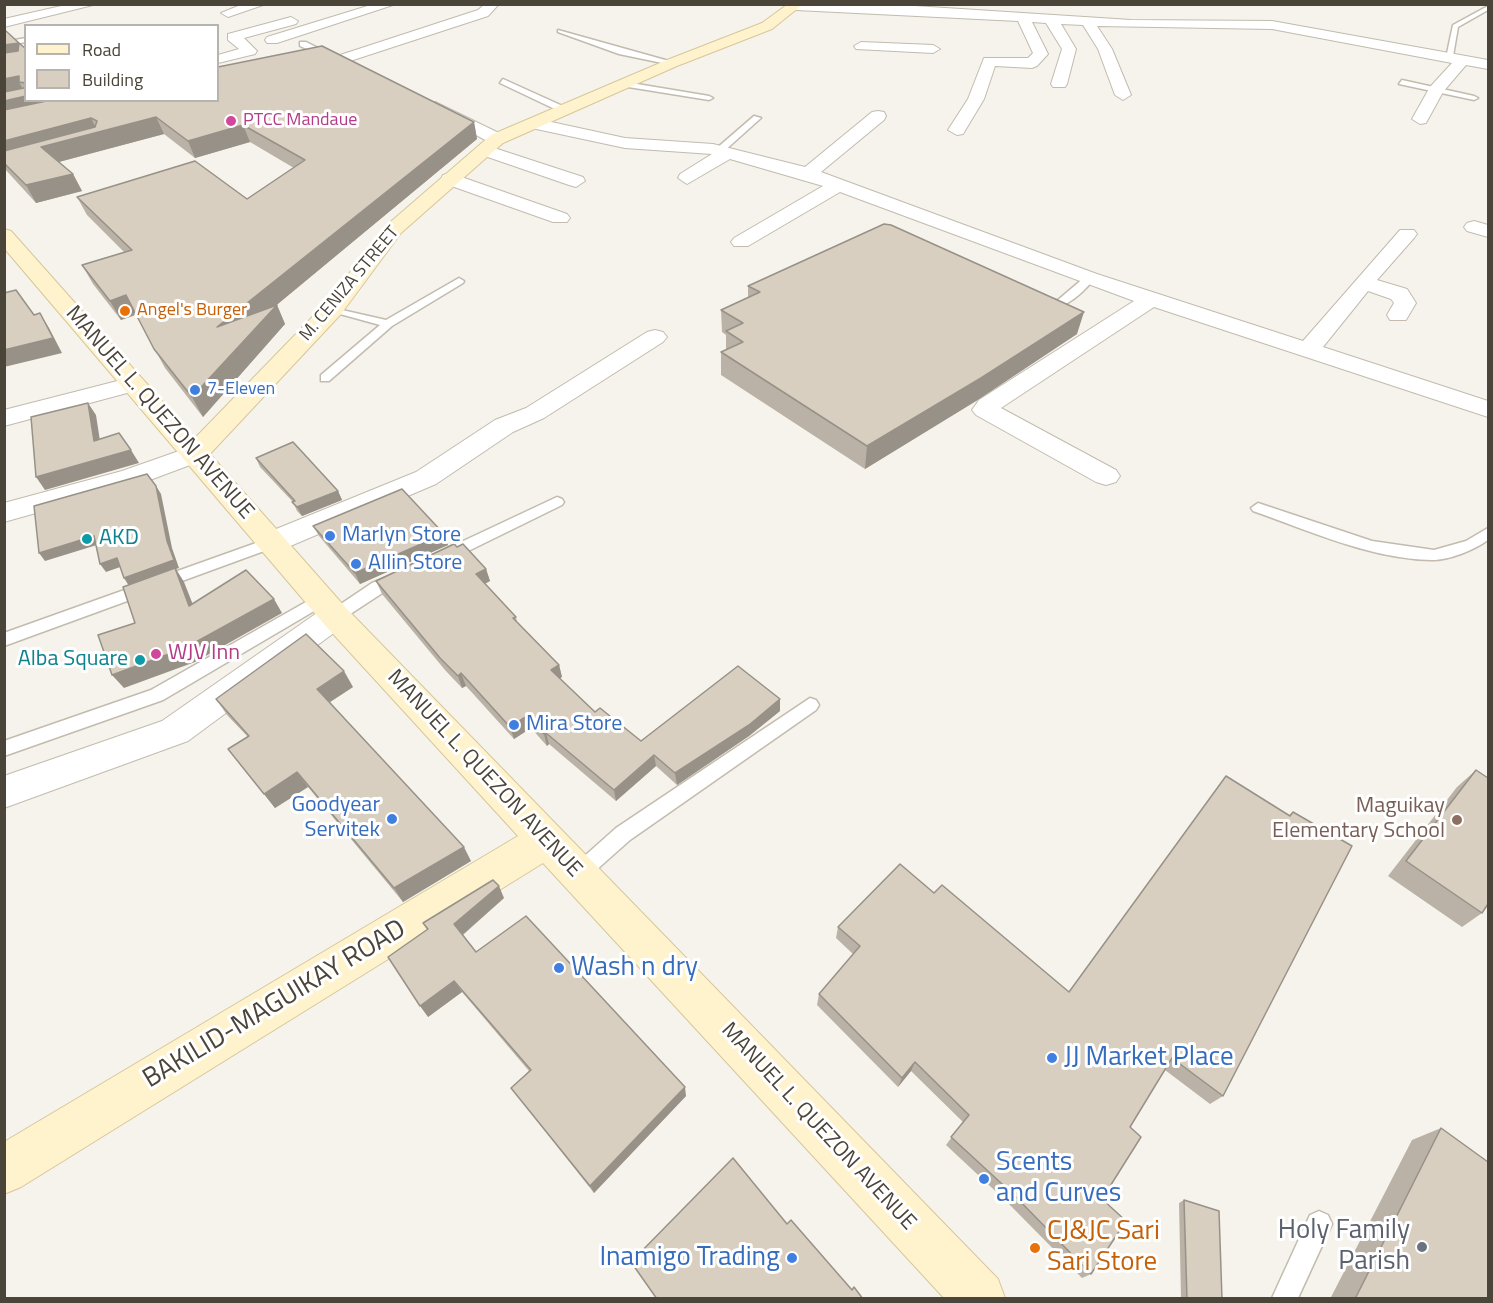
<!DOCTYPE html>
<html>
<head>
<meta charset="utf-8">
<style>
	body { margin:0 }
	#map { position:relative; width:1493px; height:1303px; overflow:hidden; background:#f6f3ec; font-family:"Titillium Web",sans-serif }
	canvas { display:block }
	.frame { position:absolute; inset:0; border:6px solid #4b4439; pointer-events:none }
	.legend { position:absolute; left:24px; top:24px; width:195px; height:78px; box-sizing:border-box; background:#fff; border:2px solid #b7b4b0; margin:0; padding:8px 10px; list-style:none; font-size:18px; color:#4b4439 }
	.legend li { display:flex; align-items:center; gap:12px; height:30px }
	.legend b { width:30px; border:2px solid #b7b4b0 }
</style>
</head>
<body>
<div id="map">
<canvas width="1493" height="1303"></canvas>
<div class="frame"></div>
<ul class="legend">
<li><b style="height:8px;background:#fff3cd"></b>Road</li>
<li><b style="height:16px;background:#d8cfc1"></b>Building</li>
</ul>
</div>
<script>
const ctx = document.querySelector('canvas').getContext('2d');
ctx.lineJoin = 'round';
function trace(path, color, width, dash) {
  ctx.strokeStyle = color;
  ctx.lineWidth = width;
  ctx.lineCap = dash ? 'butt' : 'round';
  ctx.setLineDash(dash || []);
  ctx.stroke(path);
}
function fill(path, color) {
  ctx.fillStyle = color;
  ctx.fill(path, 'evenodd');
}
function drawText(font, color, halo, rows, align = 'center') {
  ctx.font = font + ' "Titillium Web",sans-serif';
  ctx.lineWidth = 6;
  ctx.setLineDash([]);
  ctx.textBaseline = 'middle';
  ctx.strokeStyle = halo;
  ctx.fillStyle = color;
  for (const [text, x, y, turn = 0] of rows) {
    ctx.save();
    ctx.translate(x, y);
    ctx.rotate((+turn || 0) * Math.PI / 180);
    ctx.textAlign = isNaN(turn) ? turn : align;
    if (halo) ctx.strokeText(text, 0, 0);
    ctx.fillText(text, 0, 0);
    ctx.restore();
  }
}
const lane = new Path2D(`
	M1488,6V10L1458,27L1453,56L1446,58L1453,25Z
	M558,30L676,63L672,65L619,54L558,32Z
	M26,38V42L4,46V42Z
	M300,42H306L336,57L329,59L300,46Z
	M503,79L567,108L568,110L561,112L500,83Z
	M1402,80L1474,96L1478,98L1474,100L1399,84Z
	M625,82L709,96L713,98L709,100L622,86Z
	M754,116L761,118L723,152H717V148Z
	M1085,277L1094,279C1081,295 1056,319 1035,303L1041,300H1058Z
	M459,278L464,281L463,283L392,326L329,381H321V375L380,325L329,311V307L386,320Z
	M557,497L562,499L564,502L562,505L452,559L447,560L439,555L442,551Z
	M1258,503L1372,541L1434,550L1466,541L1488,528V540C1474,550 1450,560 1432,560C1371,559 1310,531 1253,511L1251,508Z
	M270,538L277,543L275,547L4,646V633Z
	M399,572L407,577L341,620H329L327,616L329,612L372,583Z
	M320,594L326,596L328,600L326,604L163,700L4,756V741L151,690Z
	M810,698L816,700L819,705L816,710L630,840L585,880L578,883L571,880L568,874L571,868L616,828Z
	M1319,1211L1328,1215L1332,1224L1298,1298H1272L1310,1215Z`);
const street = new Path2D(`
	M70,4H97L4,27V19Z
	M243,4H266L228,17L221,13Z
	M374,4H396L277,43H267L265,40L267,37Z
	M485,4H499L488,16L344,63L339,65L331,60L334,57L478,10Z
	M790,4L899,5L1131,20L1272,21L1488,60V69L1466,65L1443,92L1426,123L1420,124L1412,119L1430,87L1452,63L1272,29L1097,26L1112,49L1131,95L1123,100L1115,95L1098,49L1083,25L1061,24L1076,49L1067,84L1065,87H1053L1051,84L1062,49L1046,23L1032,22L1048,54L1037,66L1032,68L995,66L984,99L963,134L957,135L948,130L968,99L984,58H1028L1033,53L1018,21L796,10L791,9Z
	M291,17L298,21L296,24L244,38L257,51L255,54L218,63V55L239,49L228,40V34Z
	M861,42L933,45L940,49L933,53L856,49L854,46Z
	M435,102L503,135L506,139L503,143H491L429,110L427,107Z
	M878,111L884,112L886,116L884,120L821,172L1097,274L1303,341L1400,230H1414L1417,234L1414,238L1377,280L1407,289L1416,303L1406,320H1390L1387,315L1394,303L1391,299L1368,291L1323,347L1488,401V417L1154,307L1001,408L1116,470L1120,476L1116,482L1106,485L1096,482L976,415L972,410L979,400L1134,301L840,192L748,246H734L731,242L734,238L823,186L730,159L687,184L678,178L680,174L712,154L625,148L527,127L525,123L533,118L625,138L713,144L805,167L872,112Z
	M485,145L583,177L585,181L576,187L569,185L479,154L476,150L479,146Z
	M450,173L567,214L570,218L567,222H553L443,183L441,179L443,175Z
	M1474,221L1488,225V237L1467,231L1464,227L1467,223Z
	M655,330L663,332L667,337L663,342L544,418L513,432L436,484L281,550L270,553L259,550L255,543L259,536L416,472L495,420L526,408L647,332Z
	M133,377L142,379L145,384L142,389L4,426V410Z
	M196,445L206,447L209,453L206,459L142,483L4,522V503L122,471Z
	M335,604L346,608L351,616L346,624L188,741L4,808V776L162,721L324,608Z`);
const secondary = new Path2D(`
	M788,4H803L772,29L677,66L503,143L401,233L341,314L210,454L346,608L998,1279L1005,1298H944L543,863L21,1187L4,1194V1142L518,836L324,624L4,248V229L11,231L195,438L325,304L387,225L491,135L667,60L762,23Z`);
const wall = new Path2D(`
	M4,32L26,49V100L474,122L477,139L275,306L277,305L285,324L203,417L165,368L136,315L121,320L93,284L82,265L124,252L87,215L77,197L247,199L294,168L250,142L195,158L164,134L59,162L73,174L82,191L36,203L4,168Z
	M748,286L1077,334L976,401L865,469L721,375V352L726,350V335L722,332L721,310L748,297Z
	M256,458L338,491L342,500L302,516L297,511L293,502L260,467Z
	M313,526L444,534L448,545L360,584L319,536Z
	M457,547L486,569L490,581L485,584L516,617L517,622L559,665L562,677L559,678L595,712L641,741L780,711L749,736L677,785L656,766L616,801L549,744L547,746L531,728L514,739L466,686L462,688L445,670L382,594L376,581Z
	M353,687L330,702L471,861L403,902L308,787L275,808L228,749L248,737L227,715L216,699Z
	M1476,770L1482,913L1462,927L1388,876L1457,787Z
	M1293,812L1223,1096L1210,1104L1165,1070L1130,1127L1102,1199L1091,1274L1082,1278L1006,1201L946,1145L963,1122L911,1071L898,1087L817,1005L819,994L853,954L836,938L838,927L934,893L1069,992L1289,815Z
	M504,898L463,935L476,952L686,1096L594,1193L511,1088L529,1071L462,992L428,1017L427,930L423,923Z
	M1441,1128L1488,1299H1330L1412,1140Z
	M1184,1200L1222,1299H1181L1179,1203Z`);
const shadedWall = new Path2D(`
	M19,43L26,55L4,62V45Z
	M19,76V82L25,93L4,97V79Z
	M26,96V100H70L4,120V101Z
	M156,117L164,134L51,164L4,161V141L91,118L98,132Z
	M474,122L477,139L226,347L217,327Z
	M243,125L250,142L195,158L188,141Z
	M73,174L82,191L36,203L26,185Z
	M126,295L137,314L121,320L110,301Z
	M277,305L285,324L203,417L192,397Z
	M1084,312L1077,334L976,401L865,469L867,446Z
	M40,313L49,328L62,353L4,367V350Z
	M88,403L96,415L102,454L94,441Z
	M131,450L139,463L45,490L36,477Z
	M156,486L161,494L172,548L179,568L176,569L184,582L199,620L129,586L124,578L167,541Z
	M338,491L342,500L302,516L297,507Z
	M444,534L448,545L360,584L355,573Z
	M94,536L100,544L45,561L39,553Z
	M117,558L123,566L106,572L100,564Z
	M486,569L490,581L480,586L476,574Z
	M274,599L282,613L195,662L124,688L112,675Z
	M559,665L562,677L554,682L551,670Z
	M344,671L353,687L327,704L317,689Z
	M461,673L466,686L462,688L458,676Z
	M780,699V711L749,736L677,785L675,773Z
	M527,716L531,728L514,739L510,727Z
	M546,733L549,744L547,746L544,734Z
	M654,755L656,766L616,801L614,790Z
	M297,772L308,787L275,808L264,794Z
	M464,847L471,861L403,902L394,888Z
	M499,886L504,898L461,936L454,924Z
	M454,981L462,992L428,1017L420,1006Z
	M915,1062L911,1071L898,1087L902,1078Z
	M685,1087L686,1096L594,1193L590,1186Z`);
const building = new Path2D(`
	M6,31L19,43L4,45V32Z
	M19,43L26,49V83L19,82V76L4,79V53L18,51Z
	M322,46L474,122L217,327L277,305L192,397L154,349L126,295L110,301L82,265L132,250L77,197L195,161L247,199L305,160L243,125L188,141L156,117L41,147L73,174L26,185L4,163V151L95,127L97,121L91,118L4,141V110L51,100H218V67Z
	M26,85V96L4,101V92L24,88Z
	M884,224L891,225L1084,312L981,378L867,446L721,352L743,342L726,331L743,323L721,310L760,292L748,286Z
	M16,290L34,315L40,313L53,338L4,350V293Z
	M88,403L94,441L119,433L131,450L36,477L31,417Z
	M293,442L338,491L297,507L292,502L295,501L256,458Z
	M147,474L156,486L167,541L174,560L124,578L117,558L100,564L94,536L39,553L34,506Z
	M402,489L444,534L355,573L313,526Z
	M454,544L457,547L463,544L486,569L476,574L516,617L513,618L559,665L551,670L595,712L600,708L641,741L738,666L780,699L749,725L675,773L654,755L614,790L546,733L544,734L527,716L510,727L461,673L458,676L440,658L376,581Z
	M175,568L189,606L246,570L274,599L185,648L112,675L98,635L135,623L123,587Z
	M306,634L344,671L317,689L464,847L394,888L297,772L264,794L228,749L249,736L216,699Z
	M1476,770L1488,778V904L1482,913L1406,861Z
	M1226,776L1290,816L1293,812L1352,846L1223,1096L1172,1058L1130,1127L1141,1137L1102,1199L1126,1221L1091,1274L1014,1195L951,1137L969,1115L915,1062L902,1078L819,994L860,946L838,927L900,864L934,893L942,885L1069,992Z
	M493,880L499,886L454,924L476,952L526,916L685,1087L590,1186L511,1088L531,1070L454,981L420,1006L388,957L428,929L423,923Z
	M1441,1128L1488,1162V1299H1355Z
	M733,1158L787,1224L791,1220L852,1290L854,1287L863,1299H657L631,1262Z
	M1184,1200L1219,1211L1222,1299H1187Z`);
const markers = [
	[231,121,6,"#d1479c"],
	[125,311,6,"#e8710a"],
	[195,390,6,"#3f7fe0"],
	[330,536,6,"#3f7fe0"],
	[87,539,6,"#0f9aa8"],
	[356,564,6,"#3f7fe0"],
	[156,654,6,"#d1479c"],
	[140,660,6,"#0f9aa8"],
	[514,725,6,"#3f7fe0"],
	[392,819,6,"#3f7fe0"],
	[1457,820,6,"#8d6e63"],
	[559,968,6,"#3f7fe0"],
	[1052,1058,6,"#3f7fe0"],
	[984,1179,6,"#3f7fe0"],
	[1422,1247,6,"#6b7280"],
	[1035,1248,6,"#e8710a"],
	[792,1258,6,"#3f7fe0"]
];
const farHotelnames = [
	["PTCC Mandaue",243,121]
];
const farStreetnames = [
	["M. CENIZA STREET",350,284,-50]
];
const farFoodnames = [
	["Angel's Burger",137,311]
];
const farShopnames = [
	["7-Eleven",207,390]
];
const streetNames = [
	["MANUEL L. QUEZON AVENUE",159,413,49],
	["MANUEL L. QUEZON AVENUE",484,774,47],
	["MANUEL L. QUEZON AVENUE",818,1127,47]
];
const shopNames = [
	["Marlyn Store",342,536],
	["Allin Store",368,564],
	["Mira Store",526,725],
	["Goodyear",380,806,"right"],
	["Servitek",380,831,"right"]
];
const cultureNames = [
	["AKD",99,539],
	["Alba Square",128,660,"right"]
];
const hotelNames = [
	["WJV Inn",168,654]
];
const educationNames = [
	["Maguikay",1445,807],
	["Elementary School",1445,832]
];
const nearShopnames = [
	["Wash n dry",571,968],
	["JJ Market Place",1064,1058],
	["Scents",996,1163],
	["and Curves",996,1194],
	["Inamigo Trading",780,1258,"right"]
];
const nearStreetnames = [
	["BAKILID-MAGUIKAY ROAD",275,1005,-31]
];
const nearWorshipnames = [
	["Holy Family",1410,1231],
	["Parish",1410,1262]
];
const nearFoodnames = [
	["CJ&JC Sari",1047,1232],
	["Sari Store",1047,1263]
];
trace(lane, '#c2bbae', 3);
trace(street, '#c2bbae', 2);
trace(secondary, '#d6c79b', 2);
fill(lane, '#fff');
fill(street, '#fff');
fill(secondary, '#fff3cd');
fill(wall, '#bab2a6');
fill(shadedWall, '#979187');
fill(building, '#d8cfc1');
trace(building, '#979187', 1.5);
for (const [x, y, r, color] of markers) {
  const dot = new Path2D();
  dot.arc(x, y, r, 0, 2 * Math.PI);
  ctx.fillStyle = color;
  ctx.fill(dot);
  trace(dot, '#fff', 2);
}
drawText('18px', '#b23c85', '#fff', farHotelnames, 'left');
drawText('18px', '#4b4439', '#fff', farStreetnames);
drawText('18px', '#c56008', '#fff', farFoodnames, 'left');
drawText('18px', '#366cbe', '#fff', farShopnames, 'left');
drawText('22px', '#4b4439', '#fff', streetNames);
drawText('22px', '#366cbe', '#fff', shopNames, 'left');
drawText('22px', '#0d838f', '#fff', cultureNames, 'left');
drawText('22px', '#b23c85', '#fff', hotelNames, 'left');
drawText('22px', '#785e54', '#fff', educationNames, 'right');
drawText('27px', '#366cbe', '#fff', nearShopnames, 'left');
drawText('27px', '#4b4439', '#fff', nearStreetnames);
drawText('27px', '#5b616d', '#fff', nearWorshipnames, 'right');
drawText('27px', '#c56008', '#fff', nearFoodnames, 'left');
</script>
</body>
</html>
